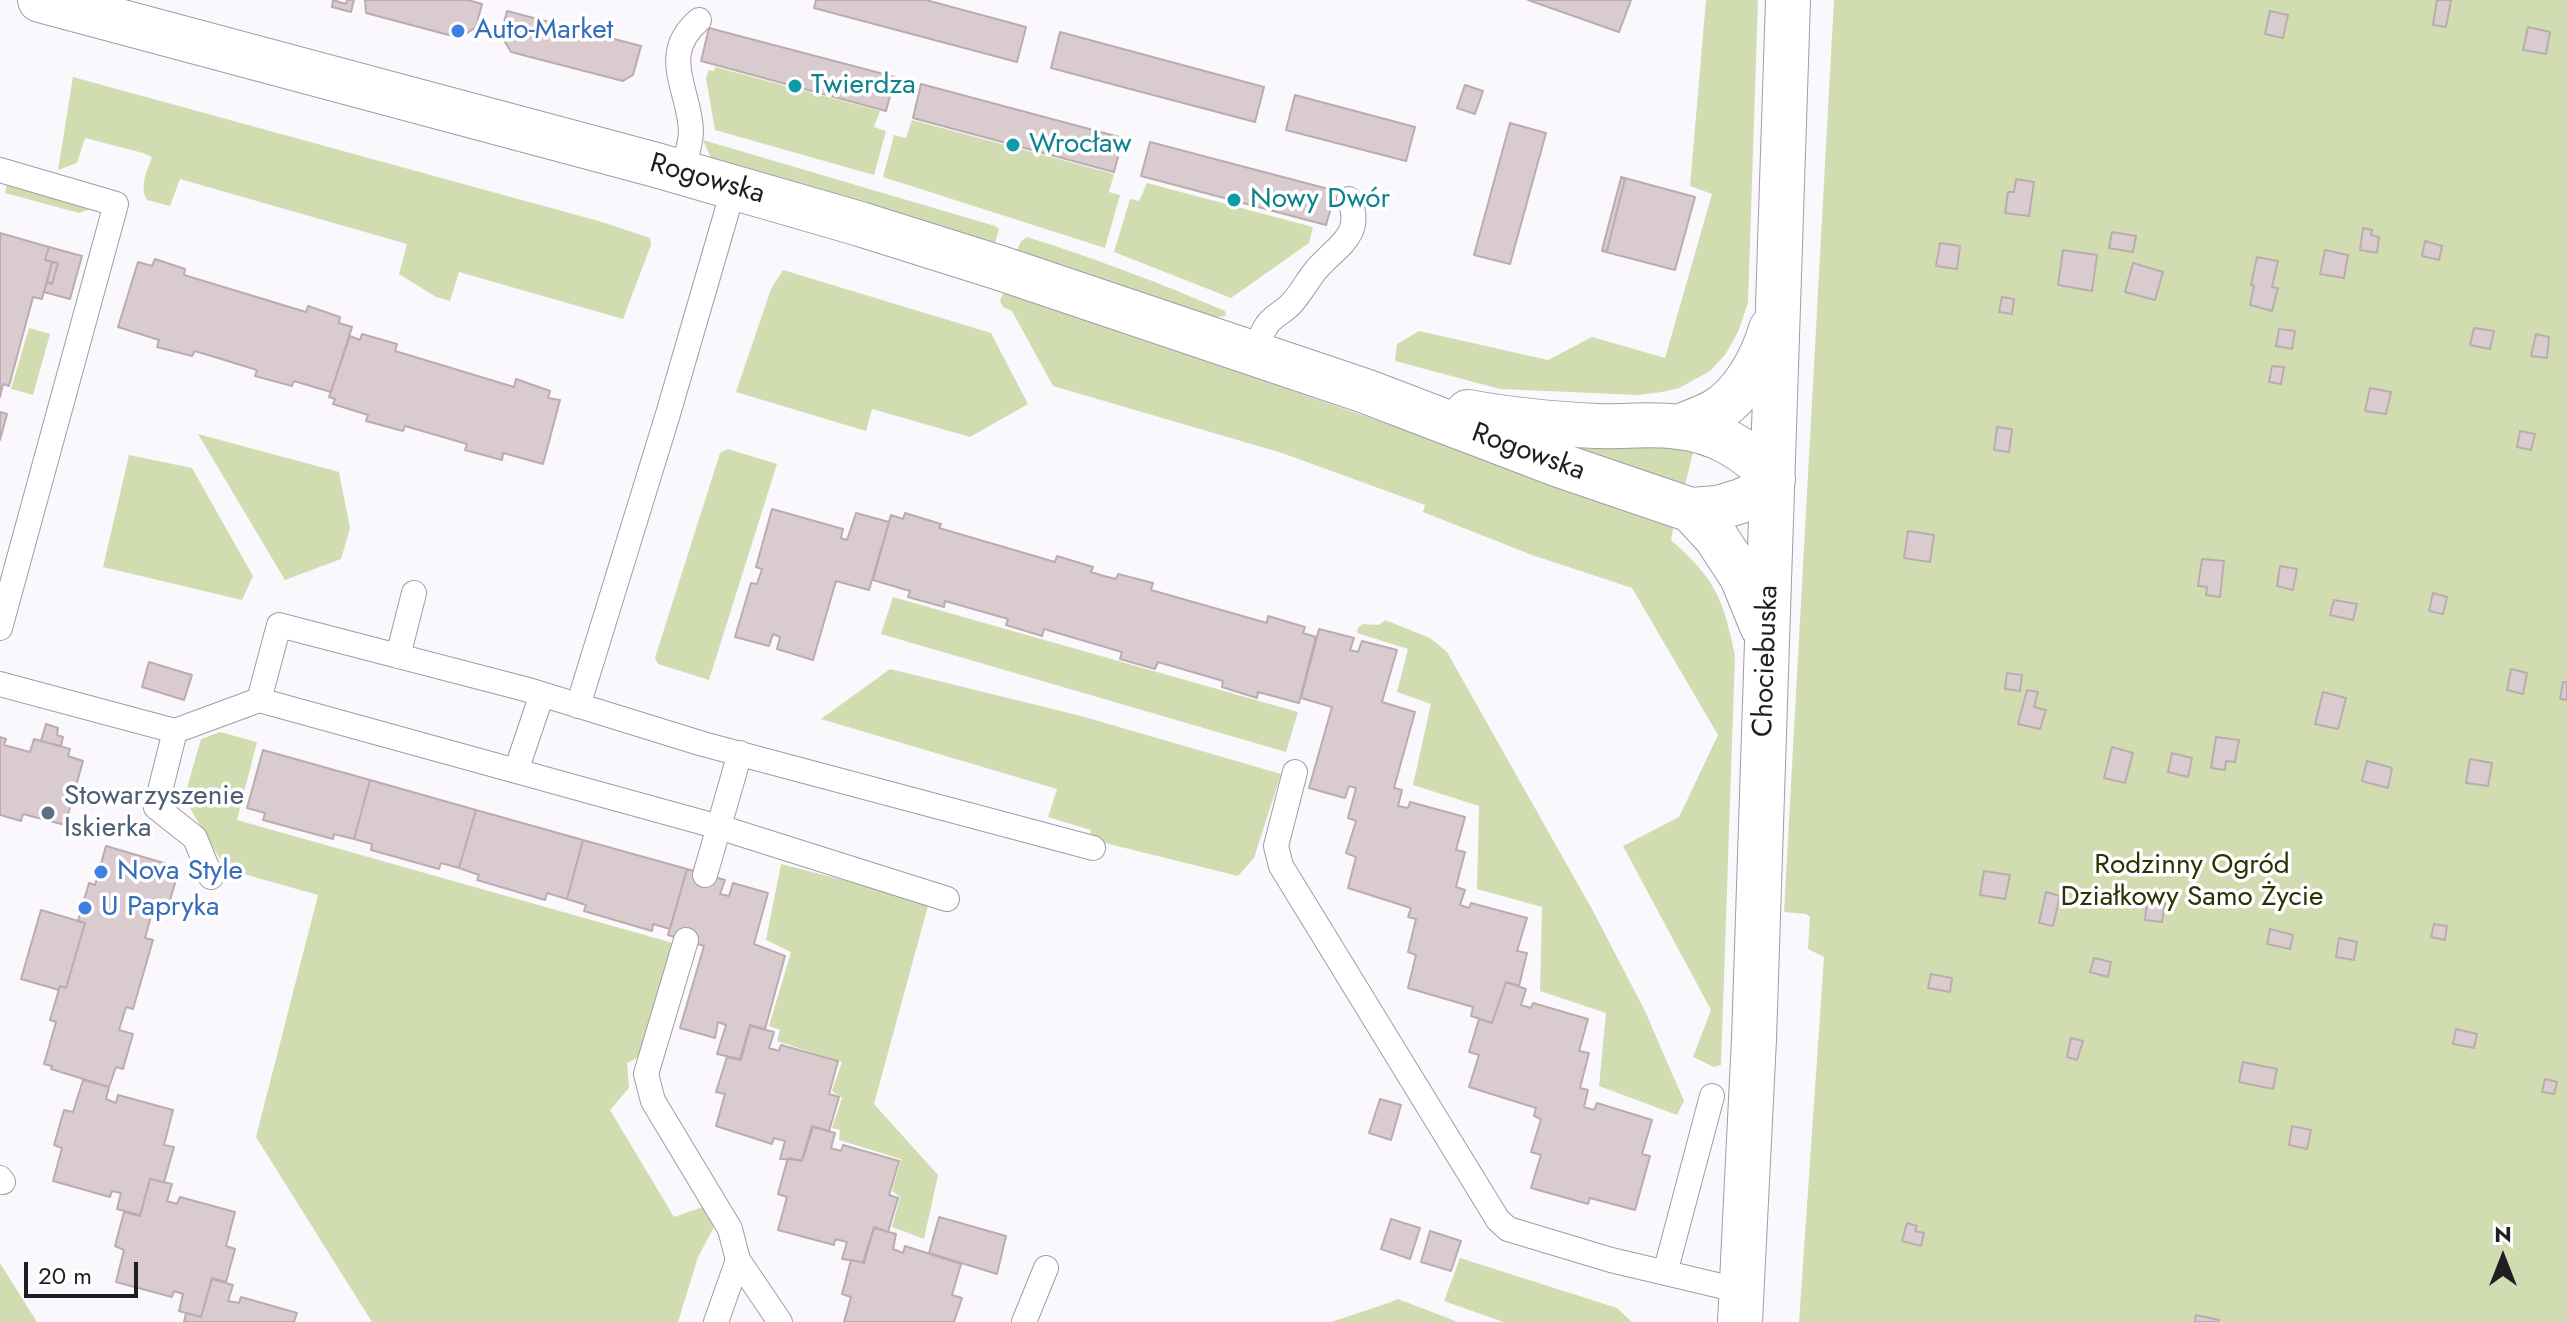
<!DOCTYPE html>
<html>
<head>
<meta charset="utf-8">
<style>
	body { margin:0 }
	#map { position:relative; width:2567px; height:1322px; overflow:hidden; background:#fbf8fd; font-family:Jost,sans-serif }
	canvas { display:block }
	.north { position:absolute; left:2463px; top:1218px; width:80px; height:80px; -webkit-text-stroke:6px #fff; paint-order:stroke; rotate:0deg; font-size:22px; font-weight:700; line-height:32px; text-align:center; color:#201e22 }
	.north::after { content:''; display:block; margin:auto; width:28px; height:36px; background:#201e22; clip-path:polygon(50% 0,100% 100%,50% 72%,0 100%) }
	.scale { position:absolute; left:24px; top:1262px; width:114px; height:36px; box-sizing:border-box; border:4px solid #201e22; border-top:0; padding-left:10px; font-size:24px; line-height:28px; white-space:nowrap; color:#201e22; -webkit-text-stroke:6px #fff; paint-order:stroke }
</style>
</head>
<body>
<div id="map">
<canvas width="2567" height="1322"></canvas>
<div class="north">N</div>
<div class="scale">20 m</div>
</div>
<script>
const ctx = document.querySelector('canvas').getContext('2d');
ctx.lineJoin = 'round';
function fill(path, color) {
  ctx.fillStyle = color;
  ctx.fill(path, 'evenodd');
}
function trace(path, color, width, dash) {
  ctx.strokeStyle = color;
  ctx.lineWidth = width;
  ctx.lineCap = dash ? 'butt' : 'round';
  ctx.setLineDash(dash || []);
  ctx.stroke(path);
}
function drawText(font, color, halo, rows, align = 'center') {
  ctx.font = font + ' Jost,sans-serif';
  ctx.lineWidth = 7;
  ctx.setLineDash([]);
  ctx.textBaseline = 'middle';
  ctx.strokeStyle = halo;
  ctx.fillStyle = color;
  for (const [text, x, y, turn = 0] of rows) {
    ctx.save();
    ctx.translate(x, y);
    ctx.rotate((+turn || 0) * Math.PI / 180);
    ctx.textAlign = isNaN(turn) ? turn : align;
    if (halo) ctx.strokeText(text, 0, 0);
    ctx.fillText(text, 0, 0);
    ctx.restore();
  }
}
const green = new Path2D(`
	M1706,0H1758L1748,303L1738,332L1725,355L1710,371L1679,388L1662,392L1638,395L1500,389L1395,361L1397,344L1419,331L1548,360L1592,337L1665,358L1712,194L1690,186Z
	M1834,0H2567V1322H1799L1824,957L1808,949L1810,917L1806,914L1784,912Z
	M715,67L880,111L874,127L886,131L874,175L715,130L706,78L709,70L714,71Z
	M73,77L602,222L650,238L651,245L623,319L459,272L450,301L436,297L399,274L407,244L180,179L170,206L147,200C139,186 147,171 152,157L143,153L85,138L77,163L58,170Z
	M912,120L1114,174L1109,192L1120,195L1105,248L883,177L894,135L906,138Z
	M703,140L995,226L999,229L995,243L716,160L711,158Z
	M7,183L90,209L79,213L5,193Z
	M1147,183L1313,227L1309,243L1231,298L1114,252L1130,199L1139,201Z
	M1027,237C1094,258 1160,283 1225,311L1226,316L1216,317L1198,313L1017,250L1021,241Z
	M783,270L991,333L1028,404L970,437L872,409L866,431L736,392L771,289Z
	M1003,293H1012L1674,524L1671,540C1716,580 1723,598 1735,655L1721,1065L1714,1067L1693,1057L1711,1010L1623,846L1679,817L1718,735L1632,588L1532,555L1423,512L1425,505L1282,453L1053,386L1012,311L1003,307L1000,301Z
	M29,328L50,334L33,395L11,389Z
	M198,434L339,472L350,528L341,559L285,580Z
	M1578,443L1691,448L1693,453L1684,489L1575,448Z
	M728,449L777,464L709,680L658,664L655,658L720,453Z
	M129,455L192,468L253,576L242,600L103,567Z
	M893,597L1298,712L1286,752L881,634Z
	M1385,620L1430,638L1447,652L1593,911L1645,1011L1684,1101L1677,1115L1599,1086L1606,1013L1540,991L1542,907L1477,889L1479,806L1413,785L1431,704L1397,692L1408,649L1357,633L1358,628L1363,624L1379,625Z
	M890,669L1081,716L1281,774L1254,858L1238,876L1089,839L1091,830L1048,817L1057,789L821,719Z
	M220,732L257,742L237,820L673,943L639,1057L627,1063L629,1088L610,1110L674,1217L703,1207L714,1227L698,1257L678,1322H372L256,1137L318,895L226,869L184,798L201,739Z
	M781,864L929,902L874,1104L938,1175L924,1239L892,1227L900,1197L892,1191L901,1159L839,1140L840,1130L832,1128L842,1098L832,1091L842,1062L777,1041L780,1030L769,1026L791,952L766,940Z
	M1460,1258L1617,1308L1632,1322H1503L1444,1301Z
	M0,1263L37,1322H0Z
	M1398,1299L1458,1322H1331L1391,1302Z`);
const building = new Path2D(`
	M333,0L346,4L347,0H354L351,12L332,7Z
	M365,0H468L482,4L476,27L460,38L366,13Z
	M816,0H926L1026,27L1017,62L814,8Z
	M1528,0H1631L1619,32Z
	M2437,0H2451L2446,27L2433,25Z
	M507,11L641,46L633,75L623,81L511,52L501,35Z
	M2270,11L2288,15L2283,38L2265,34Z
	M2528,27L2550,32L2546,54L2523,50Z
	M709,28L895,77L886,111L701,61Z
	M1060,32L1264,87L1255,122L1051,68Z
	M921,84L1123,138L1114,172L913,118Z
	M1465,85L1483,91L1475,114L1457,108Z
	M1295,95L1415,127L1406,161L1286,130Z
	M1510,123L1546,133L1510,264L1474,255Z
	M1150,142L1336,191L1326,225L1141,176Z
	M1621,177L1695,197L1675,270L1602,251H1607L1625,179Z
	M1621,178L1625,179L1607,251L1602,250Z
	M2016,179L2034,182L2029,216L2005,213L2008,192H2014Z
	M2363,228L2372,230L2371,235L2379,237L2377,253L2360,250Z
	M2112,232L2136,236L2133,252L2109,248Z
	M0,233L49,247L45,260L52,262L42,299L33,297L9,386L3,384L0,397Z
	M2425,241L2442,246L2439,260L2422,256Z
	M1940,243L1960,246L1957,269L1936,266Z
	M49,247L82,256L70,299L44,292L47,282L52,284L58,263L45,260Z
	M2063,250L2097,255L2092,291L2058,285Z
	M2325,250L2348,255L2344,278L2320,274Z
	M2257,257L2278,261L2272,287L2278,288L2272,311L2250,305L2254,286L2251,285Z
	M155,259L185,269L184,275L306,312L308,306L340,317L339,323L352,327L331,392L294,381L292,386L255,376L257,370L195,351L192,356L157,347L159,340L118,327L138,262L152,266Z
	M52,262L58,263L52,284L47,282Z
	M2133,263L2163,272L2155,300L2125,292Z
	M2002,297L2014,299L2012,314L1999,312Z
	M2474,328L2494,331L2490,349L2470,345Z
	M2279,329L2295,331L2292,349L2276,346Z
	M362,334L397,344L395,351L514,387L516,379L550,391L548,398L560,400L543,464L503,453L502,460L465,450L467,444L405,426L403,431L366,421L368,415L333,404L335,399L329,397L350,336L360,340Z
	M2536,334L2549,337L2547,358L2531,356Z
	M2272,366L2284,367L2281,384L2269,382Z
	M2370,388L2391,392L2386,414L2365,411Z
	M0,412L7,414L0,440Z
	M1997,427L2012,429L2009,452L1994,450Z
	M2520,431L2535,434L2531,450L2517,447Z
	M772,509L843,529L841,538L847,540L856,513L889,522L869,590L836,581L813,660L777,649L780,637L773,634L769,646L735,637L751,583L757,584L762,569L756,567Z
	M905,513L941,524L939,528L1055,562L1057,556L1093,567L1091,572L1104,576L1116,579L1118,574L1153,583L1151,590L1267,623L1268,616L1305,627L1303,633L1316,637L1299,703L1258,692L1257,698L1222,687L1223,681L1158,662L1155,669L1120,659L1122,652L1044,629L1042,636L1006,625L1008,619L945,601L944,607L908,597L910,591L873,580L891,515L903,519Z
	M1908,531L1934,535L1930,562L1904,558Z
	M2202,559L2224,561L2220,597L2206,595L2207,587L2198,586Z
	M2280,566L2297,569L2293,590L2277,586Z
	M2433,593L2447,597L2443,614L2429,611Z
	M2334,600L2357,604L2353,620L2330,615Z
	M1319,629L1354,638L1350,650L1358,652L1362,641L1397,650L1382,702L1415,712L1394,788L1402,790L1398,806L1408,808L1410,802L1465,817L1456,850L1465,852L1456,887L1465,890L1460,905L1469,908L1471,903L1527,918L1517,951L1527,953L1519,986L1506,982L1492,1023L1471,1016L1473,1007L1408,988L1416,955L1408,952L1416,919L1408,917L1411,908L1348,888L1356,857L1346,853L1356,821L1348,818L1356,788L1349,786L1345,798L1309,788L1332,707L1301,698Z
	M149,662L192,675L184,700L142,687Z
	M2511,669L2527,673L2523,694L2507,690Z
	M2007,673L2022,675L2020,691L2005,689Z
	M2563,682H2567V700L2560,699Z
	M2027,690L2038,692L2034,707L2046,710L2040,729L2018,724Z
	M2323,692L2346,698L2338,729L2315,724Z
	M46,724L58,728L57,735L63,737L61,746L41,741Z
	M0,737L6,739L4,745L30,752L34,739L70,749L68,756L83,761L65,825L23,814L21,821L0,815Z
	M2216,737L2239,740L2235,762L2226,761L2225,770L2211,768Z
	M2112,747L2133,753L2125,783L2104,778Z
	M263,750L370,780L354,839L334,834L333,839L263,820L265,813L247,808Z
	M2172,753L2192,758L2188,777L2168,772Z
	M2470,759L2492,763L2488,786L2466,783Z
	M2367,761L2392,768L2388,788L2362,781Z
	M370,780L476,810L459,868L441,863L439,869L371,850L372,844L354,839Z
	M476,810L583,840L567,899L547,893L545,900L477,880L479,875L459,868Z
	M583,840L687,869L670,929L653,924L652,931L584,911L586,905L567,899Z
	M106,846L174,866L171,878L176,880L165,917L152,913L145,938L153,940L133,1009L126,1007L119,1030L133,1034L123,1069L116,1067L109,1087L51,1069L52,1066L44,1064L56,1022L50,1020L60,986L66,988L85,923L78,921L89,883L95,885Z
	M687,869L725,880L720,894L729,896L733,883L768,893L754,944L785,956L765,1029L750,1025L740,1059L717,1054L726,1025L718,1022L715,1038L680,1028L704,946L668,935Z
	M1984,871L2010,875L2005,899L1980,895Z
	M2046,892L2060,896L2053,926L2039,923Z
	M2147,901L2165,903L2162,922L2145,920Z
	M41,910L85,923L66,988L60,986L59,990L21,979Z
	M2434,924L2447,926L2445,940L2431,937Z
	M2270,929L2293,935L2290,949L2267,944Z
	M2339,938L2357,942L2354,960L2336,957Z
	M2094,958L2111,962L2108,977L2090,972Z
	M1931,974L1952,978L1950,992L1928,988Z
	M1506,982L1526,989L1521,1005L1531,1008L1533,1003L1588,1019L1579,1051L1589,1053L1580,1088L1588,1090L1584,1107L1594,1110L1597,1103L1652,1120L1642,1154L1650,1156L1635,1210L1590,1198L1588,1204L1531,1188L1541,1155L1531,1152L1541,1119L1534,1116L1536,1108L1469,1087L1479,1055L1469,1052L1479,1019L1492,1023Z
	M750,1026L774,1032L769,1048L779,1051L781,1045L838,1061L829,1094L839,1097L829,1131L812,1126L802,1160L780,1159L785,1141L774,1138L772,1144L716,1126L725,1094L716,1092L727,1057L741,1060Z
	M2456,1029L2477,1034L2474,1048L2453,1044Z
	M2071,1038L2083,1041L2077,1060L2067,1057Z
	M2243,1062L2277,1069L2273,1089L2239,1082Z
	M2545,1079L2557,1082L2554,1094L2542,1092Z
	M83,1080L109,1087L106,1099L116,1103L118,1095L173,1110L164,1145L174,1147L164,1182L150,1179L140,1215L117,1209L121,1193L112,1191L110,1197L53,1181L62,1148L54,1145L64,1110L73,1112Z
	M1380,1099L1401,1105L1391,1140L1369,1133Z
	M2292,1126L2311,1130L2307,1149L2289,1145Z
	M813,1127L835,1133L831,1148L841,1151L843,1145L899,1161L889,1195L898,1198L888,1232L874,1227L863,1262L842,1259L847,1242L835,1239L834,1245L778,1230L787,1197L778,1194L787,1161L789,1158L802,1161Z
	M150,1179L172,1184L167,1201L177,1204L180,1197L235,1212L226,1246L235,1249L226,1282L212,1278L201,1317L179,1311L183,1294L174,1291L172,1297L116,1282L124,1250L115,1246L124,1212L140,1216Z
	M939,1217L1006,1236L997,1274L929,1253Z
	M1391,1219L1420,1228L1410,1259L1381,1249Z
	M1907,1223L1917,1226L1915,1231L1924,1233L1921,1246L1902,1241Z
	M874,1228L896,1234L893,1249L903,1253L905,1246L961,1264L952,1295L962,1298L954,1322H844L851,1297L842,1294L851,1260L864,1263Z
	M1430,1231L1461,1241L1451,1271L1421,1262Z
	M212,1279L233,1285L228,1301L239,1303L241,1297L297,1313L294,1322H184L186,1313L201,1317Z
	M2196,1315L2219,1320L2218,1322H2195Z`);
const service = new Path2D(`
	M0,170L116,204L0,628
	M682,174C685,160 691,144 691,131C690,90 658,55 699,20
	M1254,354C1258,345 1261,333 1267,325C1272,317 1283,312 1290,305C1300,295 1307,281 1316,270C1335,247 1365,236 1349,199
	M398,656L414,593
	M0,684L175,731L259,700L719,827L947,899
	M259,700L279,625L525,689L703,744L1093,848
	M578,706L668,414L734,187
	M175,731L156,807L195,838L211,877
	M516,771L542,694
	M1295,772L1276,846L1281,866L1498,1220L1508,1229L1611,1260L1742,1291
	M705,875L740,753
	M686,940L646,1074L653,1101L730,1229L738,1260L716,1322
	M0,1178L3,1182
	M738,1260L780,1322
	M1665,1273L1712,1096
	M1024,1322L1046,1268`);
const tertiary = new Path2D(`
	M40,0L656,165L860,224L1000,268L1365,391L1559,465L1691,510L1718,508L1741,501L1761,492L1773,479
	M1468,412C1511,420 1554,424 1597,426C1624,427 1652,423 1678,427C1715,431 1750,450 1773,479
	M1679,427C1690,422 1703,418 1714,412C1743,396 1762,359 1771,329
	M1691,510L1716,537L1742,577L1762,626
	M1740,1322L1754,1039L1788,0`);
const markers = [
	[458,31,8,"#3f7fe0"],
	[795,86,8,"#0f9aa8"],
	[1013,145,8,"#0f9aa8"],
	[1234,200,8,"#0f9aa8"],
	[48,813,8,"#5c6f8a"],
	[101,872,8,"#3f7fe0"],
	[85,908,8,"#3f7fe0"]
];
const shopNames = [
	["Auto-Market",474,31],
	["Nova Style",117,872],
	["U Papryka",101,908]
];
const cultureNames = [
	["Twierdza",811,86],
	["Wrocław",1029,145],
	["Nowy Dwór",1250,200]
];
const streetNames = [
	["Rogowska",707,180,16],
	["Rogowska",1528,453,20],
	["Chociebuska",1767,661,-88]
];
const serviceNames = [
	["Stowarzyszenie",64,797],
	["Iskierka",64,829]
];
const parkNames = [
	["Rodzinny Ogród",2192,866],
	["Działkowy Samo Życie",2192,898]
];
fill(green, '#d1dcb0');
fill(building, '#dacbcf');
trace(building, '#baacaf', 2);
trace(service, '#a19ba7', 26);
trace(tertiary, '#a19ba7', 46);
trace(service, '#fff', 24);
trace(tertiary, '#fff', 44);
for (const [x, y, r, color] of markers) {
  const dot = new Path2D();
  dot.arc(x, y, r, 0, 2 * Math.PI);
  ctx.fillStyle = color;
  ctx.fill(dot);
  trace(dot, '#fff', 3);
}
drawText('28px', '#366cbe', '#fff', shopNames, 'left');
drawText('28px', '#0d838f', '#fff', cultureNames, 'left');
drawText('28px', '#201e22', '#fff', streetNames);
drawText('28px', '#4e5e75', '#fff', serviceNames, 'left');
drawText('28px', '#2b3303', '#fff', parkNames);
</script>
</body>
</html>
